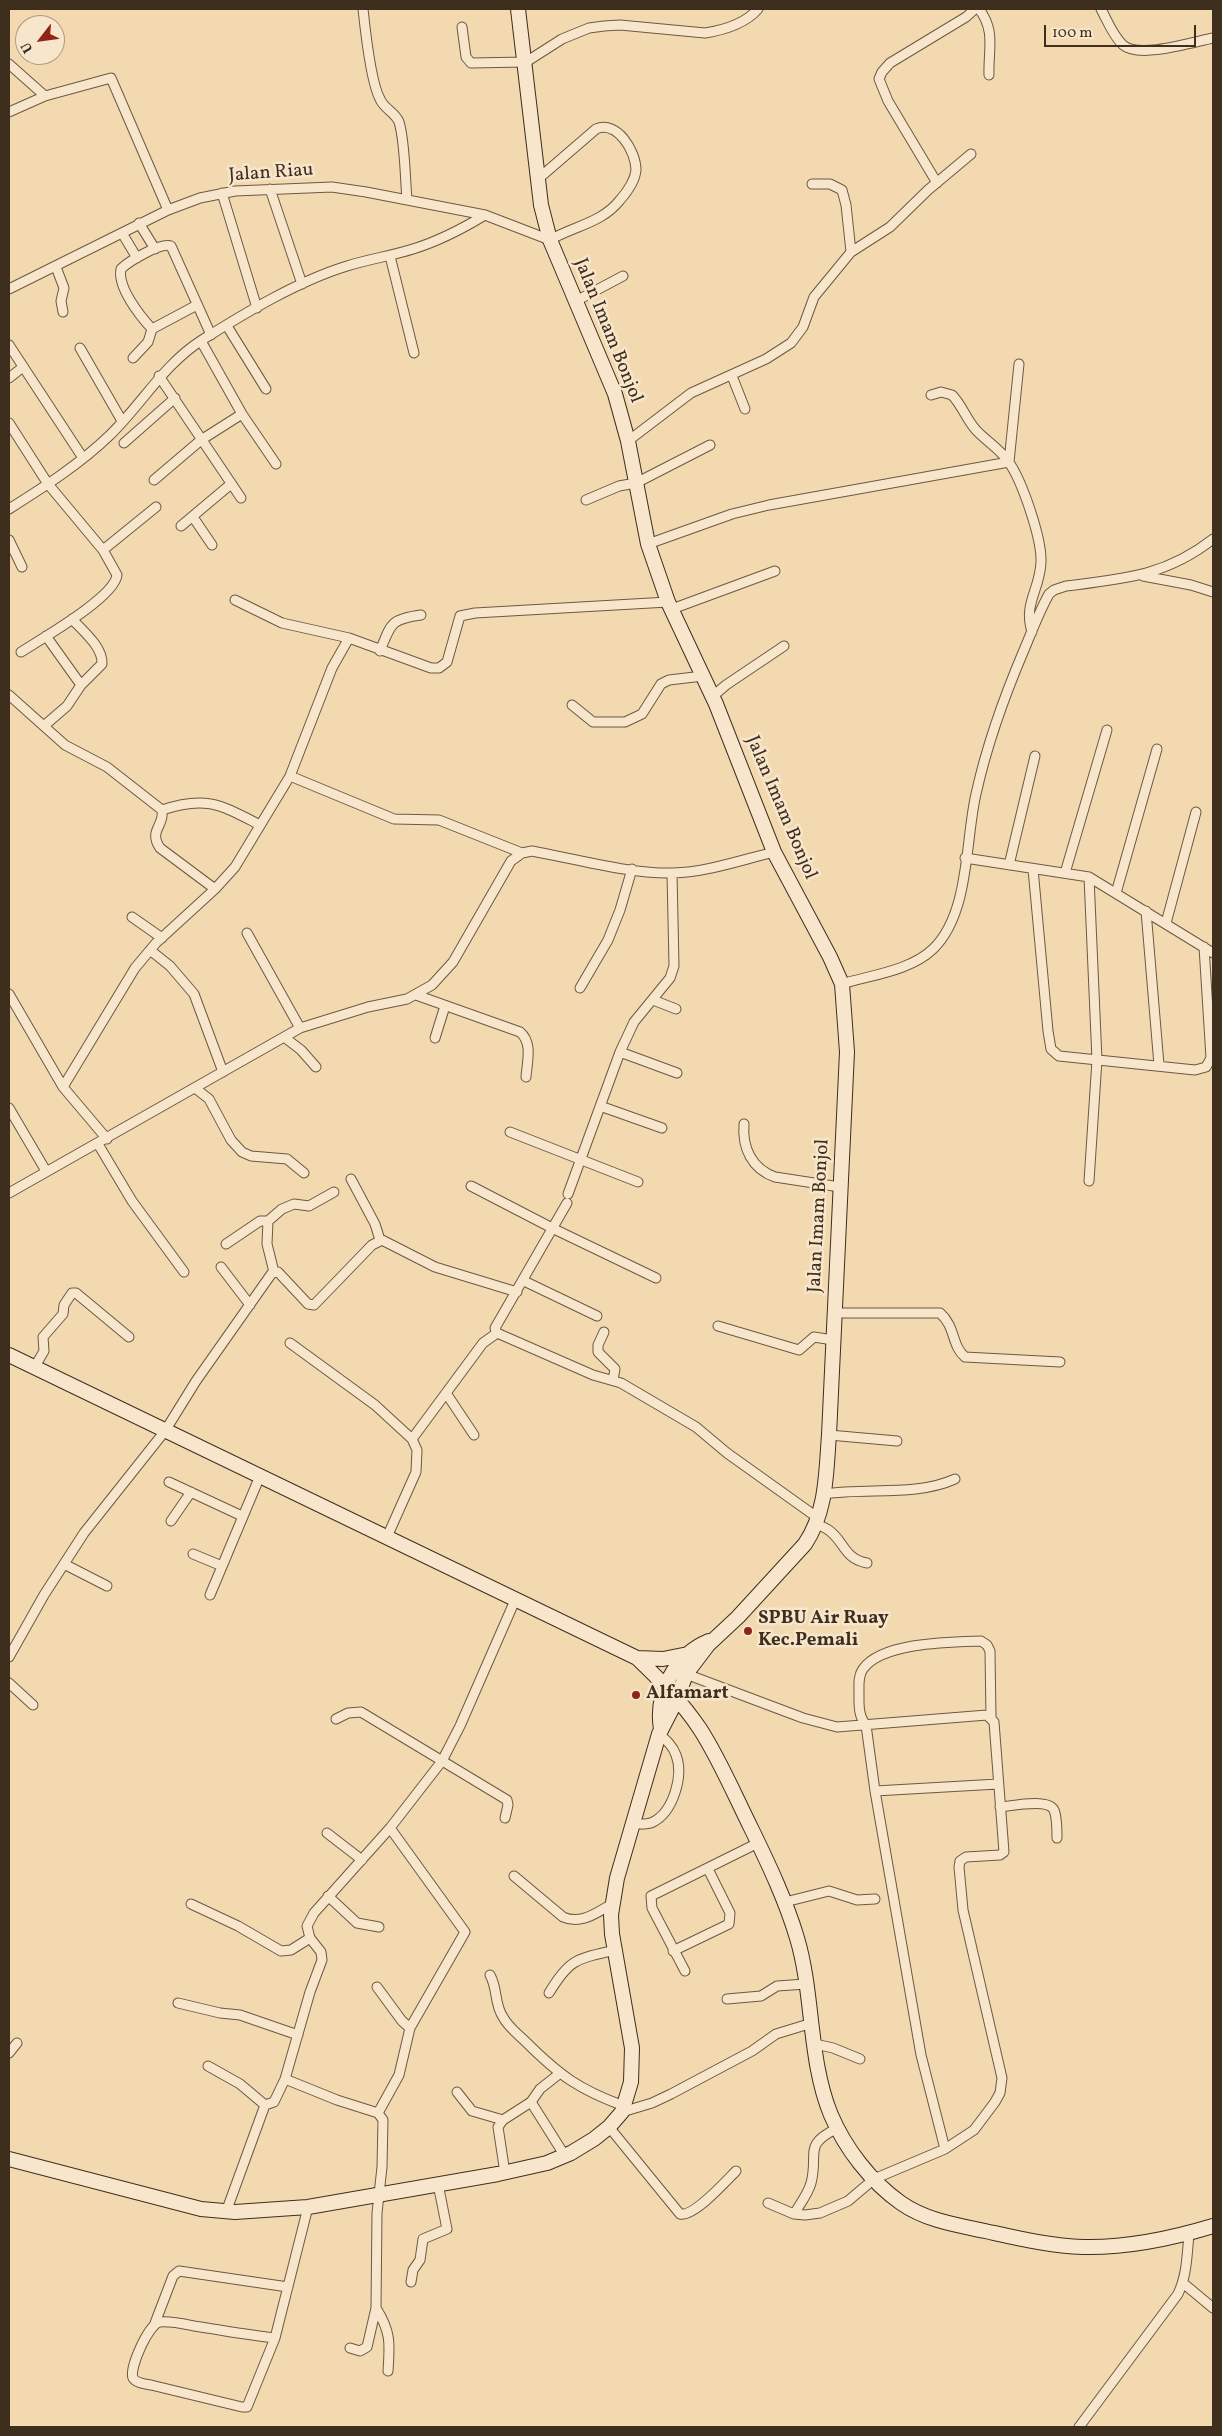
<!DOCTYPE html>
<html>
<head>
<meta charset="utf-8">
<style>
	body { margin:0 }
	#map { position:relative; width:1222px; height:2436px; overflow:hidden; background:#f3d9b0; font-family:Vollkorn,serif }
	canvas { display:block }
	.frame { position:absolute; inset:0; border:10px solid #3e2e1e; pointer-events:none }
	.north { position:absolute; left:15px; top:15px; width:50px; height:50px; box-sizing:border-box; background:#f7e6cc; border:1px solid #ad9c86; border-radius:50%; rotate:240deg; font-size:14px; font-weight:700; line-height:20px; text-align:center; color:#3e2e1e }
	.north::after { content:''; display:block; margin:auto; width:18px; height:22px; background:#8f2418; clip-path:polygon(50% 0,100% 100%,50% 72%,0 100%) }
	.scale { position:absolute; left:1044px; top:25px; width:152px; height:22px; box-sizing:border-box; border:2px solid #3e2e1e; border-top:0; padding-left:6px; font-size:15px; line-height:18px; white-space:nowrap; color:#3e2e1e; -webkit-text-stroke:4px #f7e6cc; paint-order:stroke }
</style>
</head>
<body>
<div id="map">
<canvas width="1222" height="2436"></canvas>
<div class="frame"></div>
<div class="north">U</div>
<div class="scale">100 m</div>
</div>
<script>
const ctx = document.querySelector('canvas').getContext('2d');
ctx.lineJoin = 'round';
function trace(path, color, width, dash) {
  ctx.strokeStyle = color;
  ctx.lineWidth = width;
  ctx.lineCap = dash ? 'butt' : 'round';
  ctx.setLineDash(dash || []);
  ctx.stroke(path);
}
function drawText(font, color, halo, rows, align = 'center') {
  ctx.font = font + ' Vollkorn,serif';
  ctx.lineWidth = 5;
  ctx.setLineDash([]);
  ctx.textBaseline = 'middle';
  ctx.strokeStyle = halo;
  ctx.fillStyle = color;
  for (const [text, x, y, turn = 0] of rows) {
    ctx.save();
    ctx.translate(x, y);
    ctx.rotate((+turn || 0) * Math.PI / 180);
    ctx.textAlign = isNaN(turn) ? turn : align;
    if (halo) ctx.strokeText(text, 0, 0);
    ctx.fillText(text, 0, 0);
    ctx.restore();
  }
}
const street = new Path2D(`
	M363,9C365,28 371,83 380,99C384,109 395,112 399,122C405,141 405,178 407,199
	M979,9C996,31 988,50 989,75
	M1101,9C1107,20 1113,36 1123,45C1139,59 1193,42 1213,38
	M462,27L466,57L471,63L526,62L562,39L589,28L604,26L620,25L705,33C724,30 745,24 758,9
	M9,64L45,96
	M9,112L45,96L111,78L168,210
	M937,183L888,101L879,79L882,72L890,63L966,17L975,9
	M812,184H830L842,190L846,205L851,252
	M270,189L302,284
	M222,193L257,308
	M139,223L155,249
	M122,233L137,258
	M390,256L414,353
	M56,267L64,288L61,301L63,312
	M9,289L168,210L200,198L235,191L332,187L366,192L485,215L550,240C574,226 602,223 620,200C627,192 635,181 636,170C636,151 617,120 596,129L538,179
	M576,301L623,276
	M197,305L152,329C140,316 117,287 121,269C129,261 161,242 171,246L211,335
	M227,326L266,389
	M201,341L242,414L276,464
	M9,345L83,458
	M80,348L122,421
	M133,358L148,342L152,329
	M159,376L241,498
	M732,376L745,409
	M9,378L23,367
	M931,395L941,392L952,395C962,405 966,419 976,430C986,441 999,448 1008,461C1022,480 1042,539 1041,562C1040,590 1023,603 1032,632
	M9,423L48,484L103,550L117,575C115,597 41,639 21,652
	M628,441L691,393L766,359L791,343L803,327L814,297L851,252L890,227L928,190L971,154
	M124,443L175,398
	M154,480L201,440L242,414
	M586,500L619,486L636,483L710,445
	M9,509C44,487 80,464 110,435C142,404 163,365 202,340C245,313 298,281 347,266C369,259 391,256 413,249C439,241 462,229 485,215
	M193,517L212,545
	M181,526L231,484
	M9,540L22,567
	M648,544L732,514L769,505L1009,462L1019,364
	M103,550L156,507
	M1143,576L1191,585L1213,592
	M235,600L282,623L349,638
	M672,609L775,571
	M72,619C83,631 103,647 102,664L81,685
	M380,651C391,624 390,619 421,615
	M9,695L65,745L107,767L162,810
	M712,697L726,685L784,646
	M572,705L593,722H625L642,714L661,684L669,680L703,676
	M45,725L67,706L81,685L46,636
	M290,776L394,819L439,820L522,853
	M162,810C165,826 148,830 160,848L215,889
	M162,810C206,795 221,805 260,825
	M965,858L1089,877L1213,953
	M1009,865L1035,756
	M1033,869L1048,1031L1051,1049L1059,1056L1195,1070L1206,1067L1211,1058L1204,947
	M1065,873L1107,730
	M1116,893L1157,749
	M1146,911L1159,1065
	M132,917L162,938
	M1166,923L1196,812
	M247,933L300,1028
	M150,950L170,966L194,994L223,1072
	M842,984C871,975 910,971 933,949C970,913 965,841 976,794C987,744 1004,697 1024,650C1032,631 1039,612 1049,594L1054,590L1066,586C1123,579 1166,576 1213,539
	M580,988L608,940L620,910L632,869
	M9,994L63,1087L107,1139
	M416,995L520,1032C533,1043 527,1062 526,1077
	M653,1000L676,1009
	M284,1037L301,1050L316,1067
	M435,1038L445,1006
	M620,1052L677,1073
	M63,1087L135,968L156,943L215,889L235,867L290,776L332,668L349,638L431,668H439L447,662L460,616L475,613L668,602
	M195,1088L209,1099L231,1140L242,1152L251,1156L287,1159L304,1173
	M600,1106L662,1128
	M9,1108L46,1171
	M744,1124C742,1148 752,1169 775,1177L840,1187
	M510,1132L638,1182
	M98,1144L132,1201L184,1272
	M351,1179L375,1224L380,1240
	M1089,1181L1097,1060L1089,877
	M471,1186L554,1229L656,1278
	M9,1193L300,1028L368,1007L407,999L432,985L453,962L511,861L522,853L532,851C575,859 630,874 673,873C707,872 741,860 774,852
	M568,1194L620,1052L634,1022L670,978L674,966L672,873
	M567,1203L495,1328L497,1333L593,1375L621,1383L696,1427L727,1453L818,1518
	M226,1244L260,1221H268
	M221,1267L250,1305
	M274,1272L267,1244L268,1221L282,1209L294,1204L309,1206L334,1192
	M524,1281L597,1316
	M834,1313H940C956,1327 951,1345 965,1357L1060,1362
	M718,1326L799,1350L814,1337L833,1340
	M604,1332L598,1345V1352L615,1369L613,1380
	M290,1343L375,1405L412,1439L417,1450L416,1472L387,1537
	M34,1368L44,1351L43,1337L63,1314L64,1305L72,1293H76L129,1337
	M446,1393L474,1435
	M829,1435L897,1441
	M412,1439L483,1343L497,1333
	M169,1482L242,1516
	M824,1494C867,1487 915,1497 955,1479
	M171,1521L191,1492
	M816,1524C819,1525 824,1527 827,1529C844,1539 843,1559 867,1563
	M193,1554L222,1566
	M64,1564L107,1586
	M210,1595L260,1476
	M9,1657L44,1595L84,1533L165,1431L196,1381L272,1273L278,1272L308,1304L314,1305L372,1245L382,1240L435,1267L517,1292
	M686,1674L803,1718L837,1727L987,1715L994,1722L1004,1852L1000,1855L966,1857L960,1861L959,1867L963,1910L1002,2078L1000,2093L995,2102L974,2130L945,2149L874,2179L848,2201L820,2213L805,2215L794,2214L768,2203
	M9,1683L33,1705
	M336,1719L348,1713L361,1712L507,1800L508,1805L505,1818
	M875,1791L998,1784
	M1000,1807C1012,1806 1048,1798 1054,1810C1057,1817 1057,1829 1057,1838
	M633,1824C640,1824 647,1825 653,1822C673,1812 684,1776 676,1755C673,1746 666,1740 659,1734
	M327,1833L362,1860
	M514,1876L563,1917C581,1925 596,1913 612,1904
	M328,1896L357,1923L379,1927
	M785,1902L829,1891L857,1900L875,1899
	M191,1904L238,1926L281,1951L291,1950L310,1938
	M673,1951L729,1924L730,1913L708,1869
	M685,1971L652,1908L651,1896L758,1843
	M490,1975C498,1989 494,2004 503,2017C508,2027 519,2035 526,2042C560,2076 580,2090 624,2106
	M377,1987L402,2021L410,2028
	M549,1993C570,1958 577,1959 616,1950
	M727,1999L761,1996L777,1986L806,1984
	M178,2003L220,2013L240,2015L298,2035
	M815,2044L833,2048L860,2059
	M9,2053L17,2043
	M208,2066L240,2084L265,2105L274,2102L285,2079
	M457,2092L472,2111L503,2120
	M531,2102L565,2156
	M622,2112L652,2103L671,2094L752,2051L776,2034L812,2023
	M378,2113L399,2075L410,2028L465,1932L390,1828
	M609,2127L680,2214C694,2217 726,2181 736,2171
	M945,2149L921,2055L875,1791L866,1725C858,1716 859,1704 859,1692C859,1684 858,1676 863,1669C882,1642 951,1642 981,1641L987,1645L990,1651L991,1717
	M505,2173L498,2127L503,2120L531,2102L540,2089L559,2074
	M226,2212L265,2105
	M794,2214C800,2204 808,2194 811,2183C819,2153 802,2145 838,2128
	M411,2282L413,2270L420,2260L423,2239L447,2229L438,2184
	M1183,2283L1213,2308
	M376,2308C391,2332 390,2343 388,2371
	M155,2323L173,2276L179,2271L288,2287
	M275,2338L247,2407H242L151,2385C145,2384 136,2383 133,2378C129,2368 149,2323 160,2322C171,2321 184,2324 194,2326C221,2330 248,2335 275,2338L308,2207
	M350,2348L360,2351L367,2347L376,2308L377,2213L382,2167L383,2120L378,2113L337,2100L285,2079L310,1992L322,1960L321,1952L310,1938L307,1926L314,1913L390,1828L442,1761L460,1726L516,1598
	M1079,2427L1178,2294C1187,2275 1187,2255 1189,2234`);
const secondary = new Path2D(`
	M9,1355L637,1658C660,1680 682,1702 700,1729C720,1760 735,1796 752,1830C769,1865 786,1901 797,1938C814,1995 808,2059 831,2115C845,2148 871,2182 901,2203C925,2220 956,2225 985,2231C1017,2238 1050,2246 1083,2247C1128,2248 1170,2239 1213,2226
	M637,1658L663,1659L688,1654
	M661,1729C655,1693 675,1655 709,1641
	M9,2159L201,2209L235,2212L308,2207L498,2174L547,2163L571,2153L594,2139L609,2127L622,2112L631,2082L632,2048L612,1934L611,1915L617,1878L659,1734L677,1699L686,1674L708,1645L738,1617L805,1544C827,1511 826,1472 829,1435L847,1052L842,984L830,957L774,852L716,704L668,602L648,544L628,441L615,394L550,240L541,205L518,9`);
const markers = [
	[748,1631,5,"#8f2418"],
	[636,1695,5,"#8f2418"]
];
const streetNames = [
	["Jalan Riau",271,174,-4],
	["Jalan Imam Bonjol",607,331,68],
	["Jalan Imam Bonjol",780,808,67],
	["Jalan Imam Bonjol",820,1216,-87]
];
const poiNames = [
	["SPBU Air Ruay",758,1620],
	["Kec.Pemali",758,1642],
	["Alfamart",646,1695]
];
trace(street, '#6b5942', 11);
trace(secondary, '#3e2e1e', 16);
trace(street, '#f7e6cc', 9);
trace(secondary, '#f7e6cc', 14);
for (const [x, y, r, color] of markers) {
  const dot = new Path2D();
  dot.arc(x, y, r, 0, 2 * Math.PI);
  ctx.fillStyle = color;
  ctx.fill(dot);
  trace(dot, '#f7e6cc', 2);
}
drawText('19px', '#3e2e1e', '#f7e6cc', streetNames);
drawText('bold 19px', '#3e2e1e', '#f7e6cc', poiNames, 'left');
</script>
</body>
</html>
